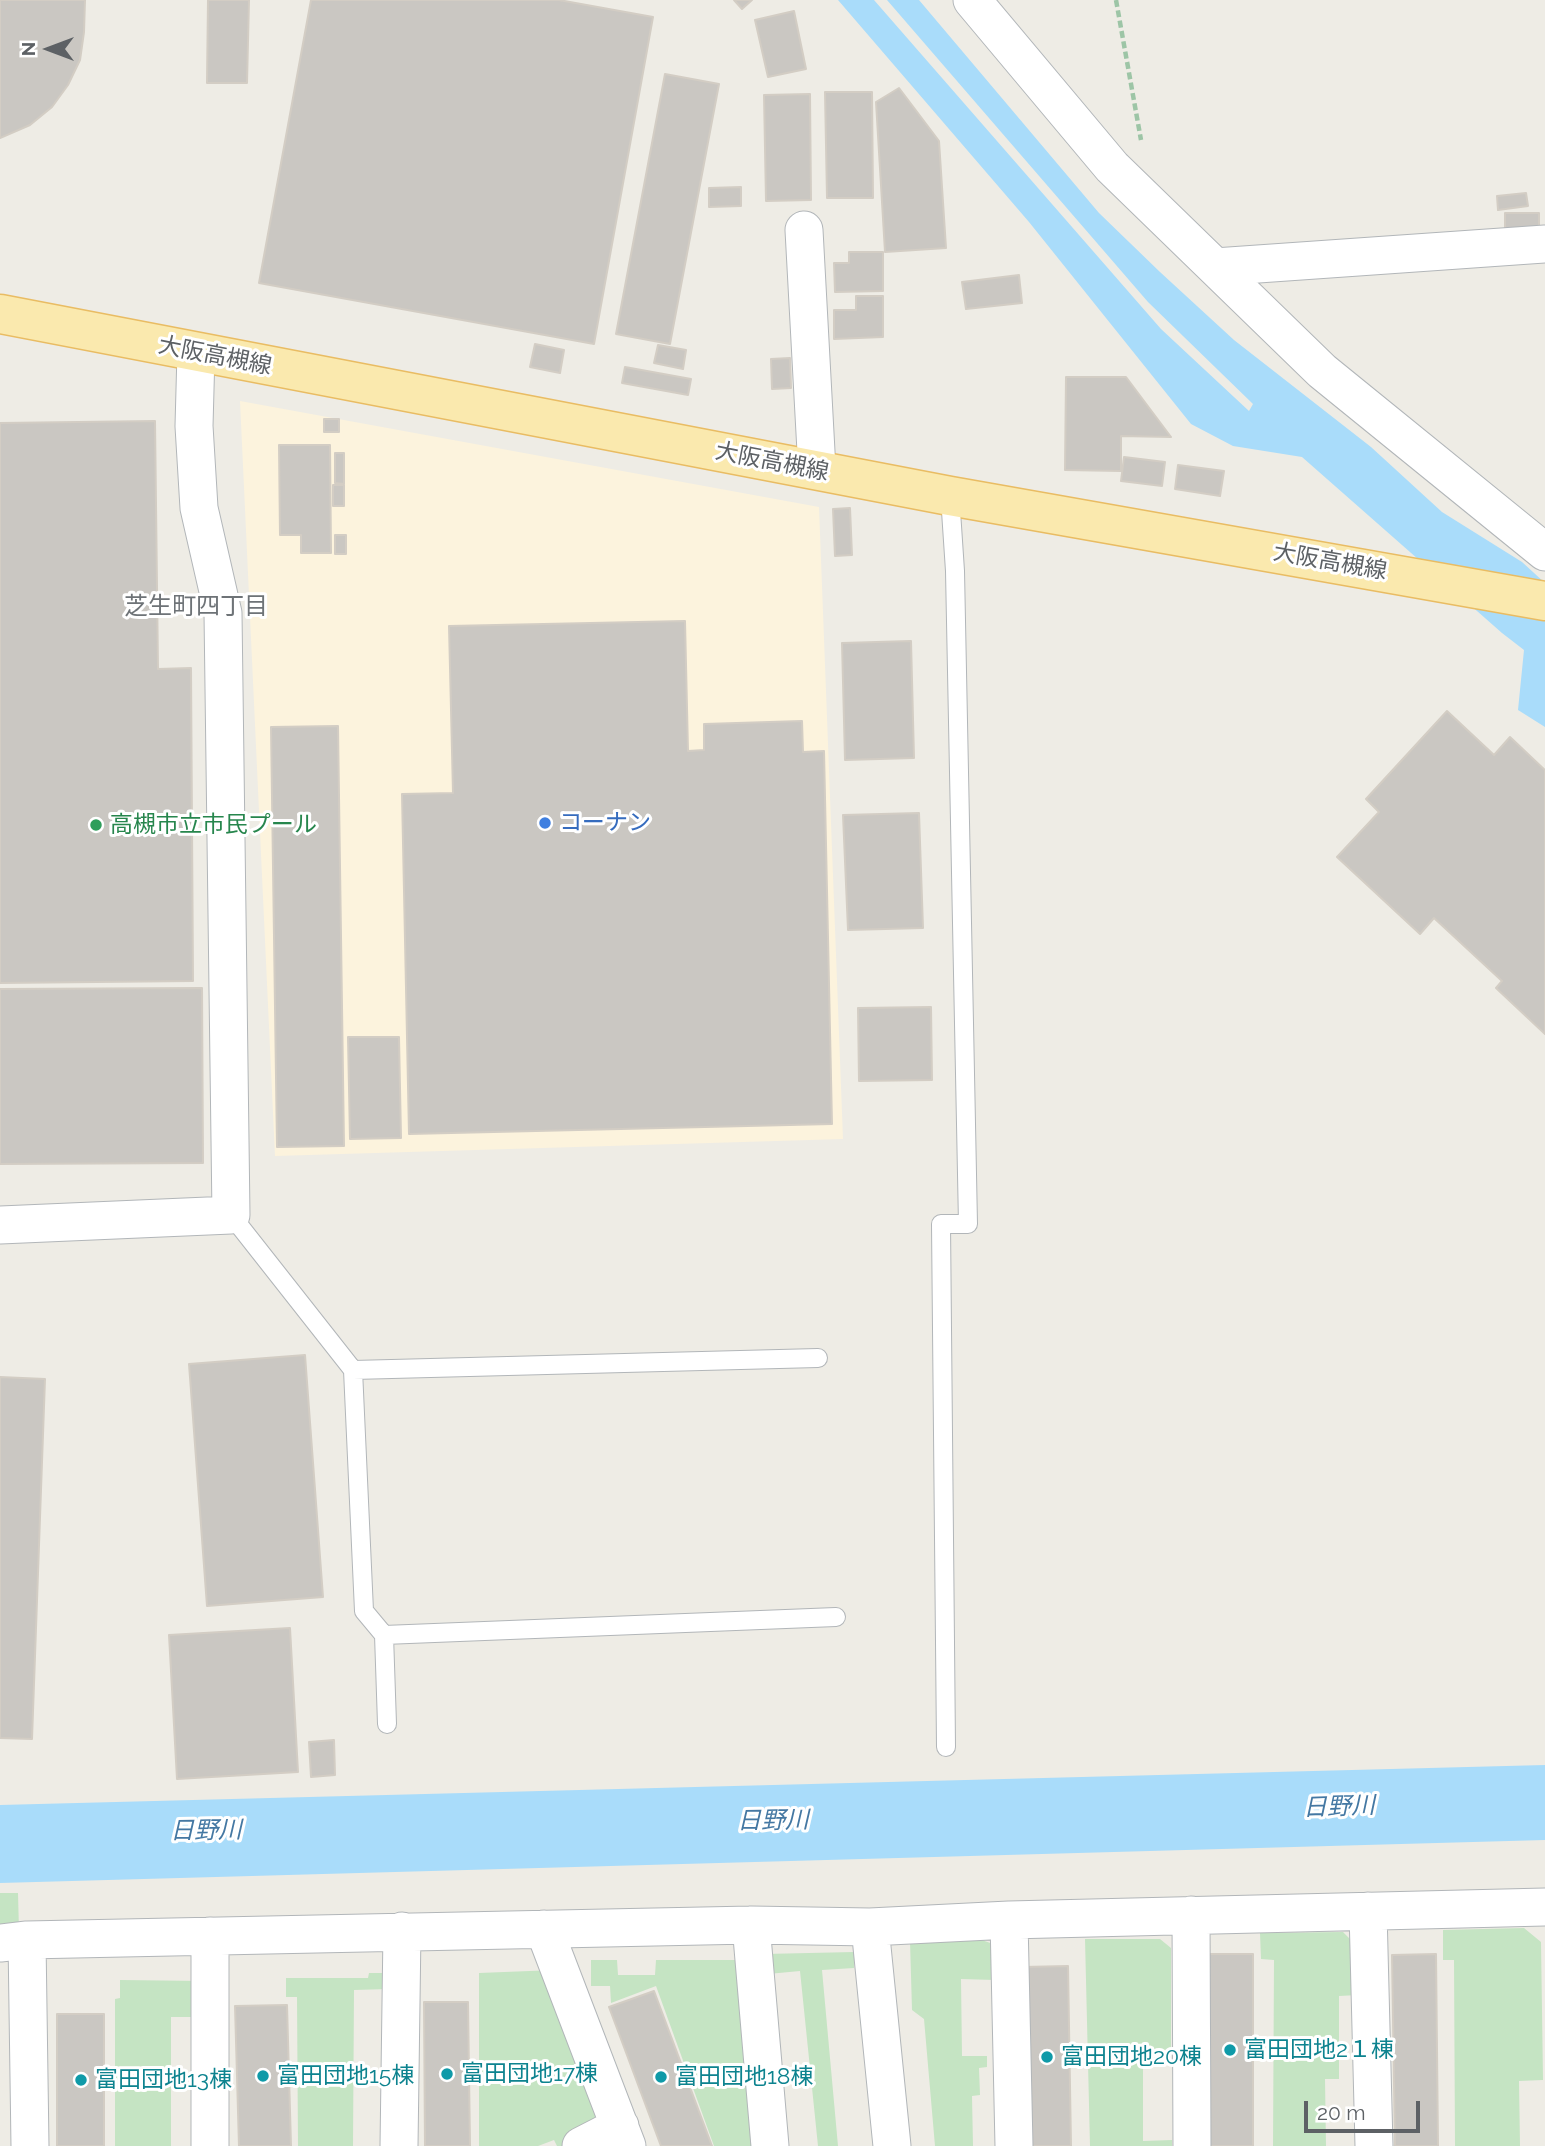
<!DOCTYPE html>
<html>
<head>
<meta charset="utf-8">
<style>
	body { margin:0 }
	#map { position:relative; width:1545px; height:2146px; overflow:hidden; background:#eeece5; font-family:Raleway,sans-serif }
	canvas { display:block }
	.north { position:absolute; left:14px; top:14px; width:70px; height:70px; -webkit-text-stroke:5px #fff; paint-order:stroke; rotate:270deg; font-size:19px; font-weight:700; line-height:28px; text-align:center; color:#5d6165 }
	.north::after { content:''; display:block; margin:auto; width:24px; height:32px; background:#5d6165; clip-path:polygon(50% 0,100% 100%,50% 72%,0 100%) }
	.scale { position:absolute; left:1304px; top:2101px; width:116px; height:32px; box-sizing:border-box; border:4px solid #5d6165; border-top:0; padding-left:9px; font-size:21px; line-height:24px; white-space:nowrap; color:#5d6165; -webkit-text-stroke:5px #fff; paint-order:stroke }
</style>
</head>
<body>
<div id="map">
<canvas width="1545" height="2146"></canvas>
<div class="north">N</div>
<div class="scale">20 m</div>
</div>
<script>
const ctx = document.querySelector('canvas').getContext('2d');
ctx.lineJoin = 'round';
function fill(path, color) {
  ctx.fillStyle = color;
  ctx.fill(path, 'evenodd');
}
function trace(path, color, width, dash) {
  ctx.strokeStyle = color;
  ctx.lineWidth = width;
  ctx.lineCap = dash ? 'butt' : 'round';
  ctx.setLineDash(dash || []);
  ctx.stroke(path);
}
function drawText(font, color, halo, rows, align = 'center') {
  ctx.font = font + ' Raleway,"Noto Sans JP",sans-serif';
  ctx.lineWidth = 6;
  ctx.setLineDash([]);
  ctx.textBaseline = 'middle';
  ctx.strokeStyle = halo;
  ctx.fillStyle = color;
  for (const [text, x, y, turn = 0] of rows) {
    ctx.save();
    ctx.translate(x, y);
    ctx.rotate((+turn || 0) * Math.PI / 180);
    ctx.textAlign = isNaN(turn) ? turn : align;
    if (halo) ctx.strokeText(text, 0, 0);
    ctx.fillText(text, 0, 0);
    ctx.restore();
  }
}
const commercial = new Path2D(`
	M240,401L819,507L843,1139L275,1156Z`);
const green = new Path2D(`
	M0,1893H18L19,1931H0Z
	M1524,1928L1541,1942L1543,2080L1519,2081L1520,2146H1455L1454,1960H1443V1930Z
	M1343,1932L1357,1946L1358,1995L1339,1996V2079H1325L1326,2146H1273L1274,1960L1261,1959L1260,1933Z
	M979,1939L993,1944L995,1980L961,1979L962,2056H987V2067L979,2068L980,2095L972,2096L973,2146H935L924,2019L912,2010L910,1941Z
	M1085,1939H1160L1171,1948V2060L1143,2061V2141L1172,2140V2146H1090Z
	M854,1952V1968L822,1970L838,2146H818L800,1971L768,1974L764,1954Z
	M591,1960H617L618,1975H655L656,1960H739L759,2146H714L656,1986L611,2003L610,1986H591Z
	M555,1970L614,2124L571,2146H557L554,2140L538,2146H479V1973Z
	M369,1973H389V1989L354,1990L353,2146H298L297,1997H286V1978H368Z
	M120,1980L203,1981V2017H171V2146H115V1999L120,1998Z`);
const water = new Path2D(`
	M838,0H874L1161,329L1249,411L1253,404L1148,302L887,0H919L1099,213L1160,272L1234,340L1371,447L1442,512L1522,562L1545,583V727L1518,710L1524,650L1502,633L1302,457L1233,446L1191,424L1029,222Z
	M1545,1765V1840L0,1883V1805Z`);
const building = new Path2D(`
	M0,0H85L84,32L80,60L68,85L52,107L30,125L0,138Z
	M208,0H249L247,83H207Z
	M311,0H559L653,17L594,344L259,283Z
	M734,0H752L742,9Z
	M794,11L806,69L768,77L755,20Z
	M665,74L719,84L670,344L616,334Z
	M899,88L939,141L946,248L885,252L876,102Z
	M825,92H872L873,198H827Z
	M810,94L811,200L766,201L764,95Z
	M741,187V206L709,207V188Z
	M1526,193L1528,206L1498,210L1497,196Z
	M1505,213H1539V228L1505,229Z
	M849,252H883V291L835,292L834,263H849Z
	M1019,275L1022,303L966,309L962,282Z
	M856,296H883V337L834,339V310H856Z
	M535,344L564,350L560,373L530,367Z
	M658,345L686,350L683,369L654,363Z
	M790,358L791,388L772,389L771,359Z
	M625,367L691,379L688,395L622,383Z
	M1066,377H1126L1171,437L1121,436V471L1065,470Z
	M324,419H339V432H324Z
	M155,421L158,669L191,668L193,981L0,983V423Z
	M279,445H330L331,553H301V535H280Z
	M335,453H344V484L335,483Z
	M1124,457L1165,462L1162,486L1121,481Z
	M1178,465L1224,471L1220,496L1175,489Z
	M333,485H344V506H333Z
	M850,508L852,555L835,556L833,509Z
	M335,535H346V554H335Z
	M685,621L688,751L704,750V724L802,721L803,752L824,751L832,1124L409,1134L402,794L453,793L449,626Z
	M911,641L914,758L845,760L842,643Z
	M1447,711L1494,755L1510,737L1545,770V1034L1496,988L1502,981L1434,918L1420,934L1337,857L1379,812L1366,799Z
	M338,726L344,1146L277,1147L271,727Z
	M919,813L923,928L848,930L843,815Z
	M202,988L203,1163L0,1164V989Z
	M931,1007L932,1080L859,1081L858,1008Z
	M348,1037H399L401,1138L350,1139Z
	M305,1355L323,1597L207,1606L189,1364Z
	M0,1377L45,1379L32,1739L0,1738Z
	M290,1628L298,1772L177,1779L169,1635Z
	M334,1740L335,1775L311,1777L309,1742Z
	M1207,1954H1253V2146H1207Z
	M1436,1954L1438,2146H1395L1392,1955Z
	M1068,1966L1071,2146H1026L1023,1967Z
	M654,1991L712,2146H661L609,2007Z
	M424,2002H468L470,2146H425Z
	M287,2005L291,2146H239L235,2006Z
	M57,2014H104V2146H57Z`);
const path = new Path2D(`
	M1116,0L1141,140`);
const service = new Path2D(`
	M231,1215L353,1370L364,1611L384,1635L387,1724
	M353,1370L818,1358
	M384,1635L836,1617
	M946,1747L941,1224H968L955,571L950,496`);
const minor = new Path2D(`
	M972,0L1112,167L1322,371L1545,552
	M804,230L817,470
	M1215,267L1545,244
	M0,1225L231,1215L223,613L199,508L194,426L196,353
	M1368,1911L1374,2146
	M1191,1915L1192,2146
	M1009,1920L1014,2146
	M751,1925L770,2146
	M870,1927L892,2146
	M544,1929L627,2146
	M210,1936V2146
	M27,1940L30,2146
	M0,1943L27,1940L751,1925L870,1927L1009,1920L1545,1907
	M399,2146L402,1931
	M581,2146L620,2126`);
const primary = new Path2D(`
	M0,314L950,496L1545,601`);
const markers = [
	[545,823,7,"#3f7fe0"],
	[96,825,7,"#2e9e5b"],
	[1230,2050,7,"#0f9aa8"],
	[1047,2057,7,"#0f9aa8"],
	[447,2074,7,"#0f9aa8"],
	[263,2076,7,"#0f9aa8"],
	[661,2077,7,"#0f9aa8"],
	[81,2080,7,"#0f9aa8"]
];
const streetNames = [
	["大阪高槻線",215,356,11],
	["大阪高槻線",772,462,11],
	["大阪高槻線",1330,562,10]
];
const shopNames = [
	["コーナン",559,823]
];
const leisureNames = [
	["高槻市立市民プール",110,825]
];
const cultureNames = [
	["富田団地2１棟",1244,2050],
	["富田団地20棟",1061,2057],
	["富田団地17棟",461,2074],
	["富田団地15棟",277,2076],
	["富田団地18棟",675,2077],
	["富田団地13棟",95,2080]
];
const neighbourhoodNames = [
	["芝生町四丁目",196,607]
];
const waterNames = [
	["日野川",1339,1807,-2],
	["日野川",773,1821,-1],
	["日野川",206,1831,-1]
];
fill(commercial, '#fcf3dd');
fill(green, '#c5e4c3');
fill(water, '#a9dcfa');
fill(building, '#cac7c2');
trace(building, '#d3cdc4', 2);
trace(service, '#b2b6b9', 20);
trace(minor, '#b2b6b9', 39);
trace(primary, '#e9bc63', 41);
trace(path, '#9dc5a6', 4.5, [7, 3.5]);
trace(service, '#fff', 18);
trace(minor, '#fff', 37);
trace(primary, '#fae9ae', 38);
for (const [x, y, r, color] of markers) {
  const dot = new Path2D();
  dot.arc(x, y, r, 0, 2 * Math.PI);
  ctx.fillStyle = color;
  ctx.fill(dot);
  trace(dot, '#fff', 2.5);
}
drawText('23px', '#5d6165', '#fff', streetNames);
drawText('23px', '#366cbe', '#fff', shopNames, 'left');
drawText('23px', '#27864d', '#fff', leisureNames, 'left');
drawText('23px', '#0d838f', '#fff', cultureNames, 'left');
drawText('24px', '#6e7377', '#fff', neighbourhoodNames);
drawText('italic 24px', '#4478a3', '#fff', waterNames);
</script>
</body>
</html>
